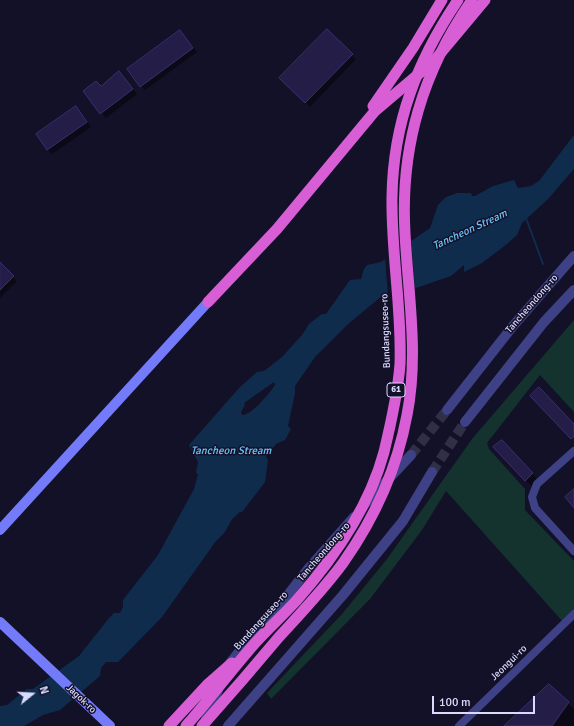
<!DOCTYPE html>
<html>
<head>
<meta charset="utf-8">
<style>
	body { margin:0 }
	#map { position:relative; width:574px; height:726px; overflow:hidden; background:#131128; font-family:Signika,sans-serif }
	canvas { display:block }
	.north { position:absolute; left:12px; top:674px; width:40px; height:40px; -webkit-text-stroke:3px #131128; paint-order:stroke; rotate:72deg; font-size:11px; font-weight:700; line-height:16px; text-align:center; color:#dad9fe }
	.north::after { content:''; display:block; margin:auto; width:14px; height:18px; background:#dad9fe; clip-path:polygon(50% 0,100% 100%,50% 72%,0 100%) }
	.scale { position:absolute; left:432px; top:696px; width:103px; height:18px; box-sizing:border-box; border:2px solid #dad9fe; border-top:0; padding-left:5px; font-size:12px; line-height:14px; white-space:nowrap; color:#dad9fe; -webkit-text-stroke:3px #131128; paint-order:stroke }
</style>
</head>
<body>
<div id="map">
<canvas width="574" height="726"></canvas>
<div class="north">N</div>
<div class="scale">100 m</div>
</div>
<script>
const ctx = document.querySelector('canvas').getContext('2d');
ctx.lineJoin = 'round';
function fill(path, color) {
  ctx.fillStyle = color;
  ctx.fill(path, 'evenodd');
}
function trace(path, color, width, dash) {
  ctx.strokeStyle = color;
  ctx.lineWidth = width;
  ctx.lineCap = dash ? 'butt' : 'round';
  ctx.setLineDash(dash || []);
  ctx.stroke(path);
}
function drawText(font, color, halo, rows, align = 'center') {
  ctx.font = font + ' Signika,sans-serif';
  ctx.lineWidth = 3;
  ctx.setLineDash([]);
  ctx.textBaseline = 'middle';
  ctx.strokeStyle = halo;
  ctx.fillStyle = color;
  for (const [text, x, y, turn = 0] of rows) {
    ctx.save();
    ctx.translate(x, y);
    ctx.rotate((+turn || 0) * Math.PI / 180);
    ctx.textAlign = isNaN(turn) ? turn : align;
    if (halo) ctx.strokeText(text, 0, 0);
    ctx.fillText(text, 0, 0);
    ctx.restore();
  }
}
const green = new Path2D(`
	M574,320V412L540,375L487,443L489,449L525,489V510L574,561V613L563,622L446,491L422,530L370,599L271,699L267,693L342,614L387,559L472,439Z`);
const water = new Path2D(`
	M574,135V169L548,199L522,223L517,235L507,244L482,263L464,272V265L451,276L416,288L383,295L347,325L315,357L295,386V393L288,426L291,429L285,440L276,444L266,457L268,460L265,482L242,512H240L232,519L225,532L216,541L162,617L118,662H106L101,668L100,676L60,710L43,715L24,726H0V706L7,705L27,689H33L79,656L109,618L114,613H120L123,607V600L158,555L194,489L198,474L196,473L198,462L189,445L239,388L257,372L264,371L282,357L302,335L309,324L322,314H326L350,280L361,279L364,269L367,265L381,262L430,228L438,205L446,197L457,193H471L472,196H475L493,186L514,180L518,188L531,186L539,181ZM274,382L275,385C269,394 251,416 242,415L241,412L245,405L244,403Z`);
const pier = new Path2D(`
	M411,237L415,290L388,296L385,257Z`);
const shadow = new Path2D(`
	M180,31L197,52L145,90L141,86Z
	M327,31L356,59L310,107L281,78Z
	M124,77L137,94L106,118L84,92L101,87Z
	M76,107L91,127L52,154L47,149Z
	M0,264L17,281L0,298Z
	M495,447L508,448L539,481L532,487Z
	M549,685L574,709V726H505Z`);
const stream = new Path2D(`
	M526,218L543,264`);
const building = new Path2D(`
	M327,29L353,54L305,103L279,78Z
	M180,30L193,48L140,87L127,69Z
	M119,71L133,89L100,114L83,91L96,81L101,86Z
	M76,106L87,122L47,150L36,134Z
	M0,262L14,276L0,290Z
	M539,387L574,424V436L571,439L530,396Z
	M502,440L533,473L525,481L493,447Z
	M574,489V508L565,497Z
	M549,684L569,702L552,726H504Z`);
const tertiaryTunnel = new Path2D(`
	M411,455L447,410
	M432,472L465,422`);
const minor = new Path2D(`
	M574,451L537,484L532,497L535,508L574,551
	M459,726L574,614`);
const tertiary = new Path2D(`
	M447,410L513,326L574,256
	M465,422L544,322L574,290
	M366,503L411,455
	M226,668L238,653L266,623L308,569L354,517
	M206,719L218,690
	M228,726L343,595L403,521L432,472`);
const secondary = new Path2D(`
	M0,530L208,302
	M0,622L110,726`);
const trunk = new Path2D(`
	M373,106L413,48L442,0
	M208,302L277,229L375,111L434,61L485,0`);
const trunkBridge = new Path2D(`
	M169,726L207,685L232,663
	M186,726C210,699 232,669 256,642C269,628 283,615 296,601C334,558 369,508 384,452C391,423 398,393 400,364C402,308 391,253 392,197C393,123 417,61 458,0
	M202,726C228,697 254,667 279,637C301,613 324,589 343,563C374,519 397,469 407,415C419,355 408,293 405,233C400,146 423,71 472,0`);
const shields = [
	[396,390,18]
];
const shieldNames = [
	["61",396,390]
];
const streetNames = [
	["Tancheondong-ro",532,304,-49],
	["Bundangsuseo-ro",386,331,-92],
	["Tancheondong-ro",324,552,-49],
	["Bundangsuseo-ro",261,621,-48],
	["Jeongui-ro",509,663,-44],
	["Jagok-ro",81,699,43]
];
const waterNames = [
	["Tancheon Stream",470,230,-25],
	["Tancheon Stream",231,451]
];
fill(green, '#14322e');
fill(water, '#102c4c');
fill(pier, '#131128');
fill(shadow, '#0007');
trace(stream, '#102c4c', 2);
fill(building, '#231d48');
trace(building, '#383073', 1);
trace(tertiaryTunnel, '#312f48', 10, [10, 5]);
trace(minor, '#3e4185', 8);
trace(tertiary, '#3e4185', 10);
trace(secondary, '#737bfa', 10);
trace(trunk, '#d85ed6', 11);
trace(trunkBridge, '#d85ed6', 11);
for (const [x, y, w] of shields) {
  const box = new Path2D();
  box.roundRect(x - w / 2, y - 7, w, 14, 3);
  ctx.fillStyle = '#131128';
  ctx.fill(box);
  trace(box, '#dad9fe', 1);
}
drawText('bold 9px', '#dad9fe', null, shieldNames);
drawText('10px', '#dad9fe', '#131128', streetNames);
drawText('italic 11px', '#6bc3fa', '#131128', waterNames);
</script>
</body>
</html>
